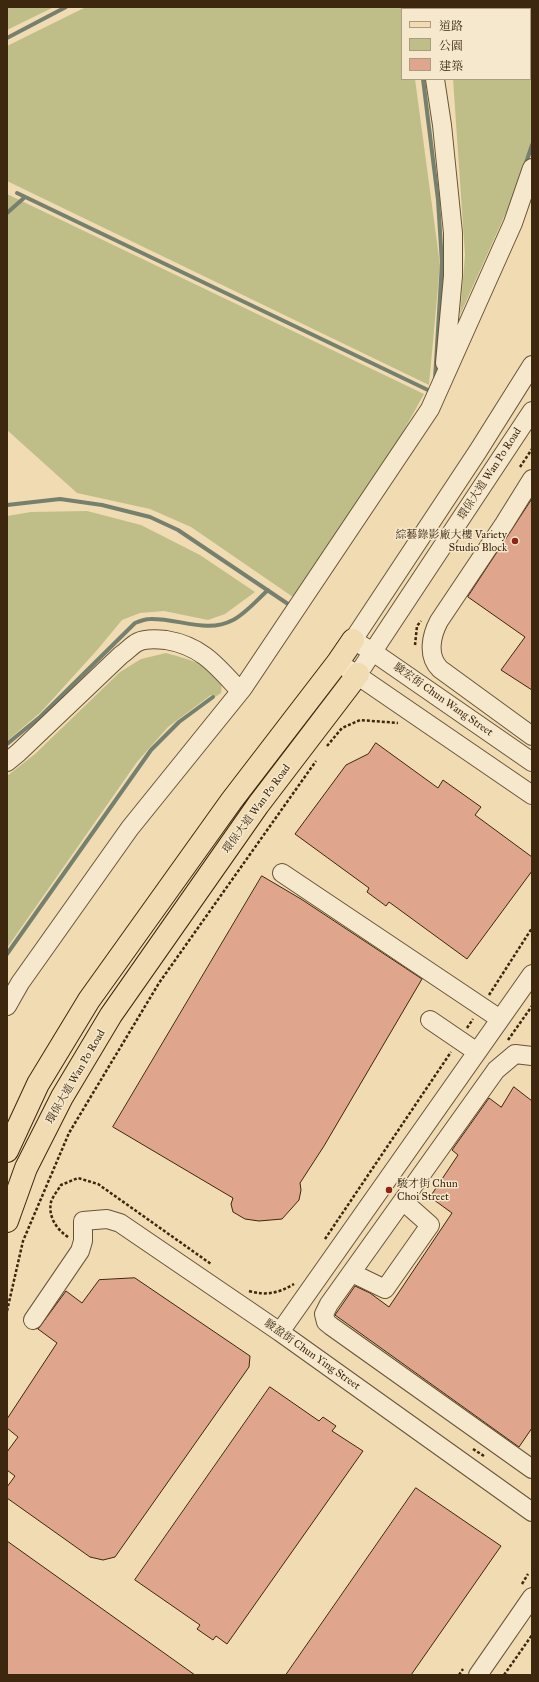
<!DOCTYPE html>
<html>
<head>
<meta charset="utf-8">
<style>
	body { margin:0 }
	#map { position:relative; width:539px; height:1682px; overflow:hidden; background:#f0dbb2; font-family:"IM FELL Great Primer","Noto Serif TC",serif }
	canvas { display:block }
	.frame { position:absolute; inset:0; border:8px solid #3d270e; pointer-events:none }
	.legend { position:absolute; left:401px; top:8px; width:130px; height:72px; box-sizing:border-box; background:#f5e8cd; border:1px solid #ab9b81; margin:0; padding:5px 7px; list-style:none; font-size:12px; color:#3d270e }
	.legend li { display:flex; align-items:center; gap:8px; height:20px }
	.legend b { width:20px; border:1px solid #ab9b81 }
</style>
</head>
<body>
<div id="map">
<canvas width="539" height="1682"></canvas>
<div class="frame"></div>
<ul class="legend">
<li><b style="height:5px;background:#f0dbb2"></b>道路</li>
<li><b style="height:11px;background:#c0be88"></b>公園</li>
<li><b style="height:11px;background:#dfa58d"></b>建築</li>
</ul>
</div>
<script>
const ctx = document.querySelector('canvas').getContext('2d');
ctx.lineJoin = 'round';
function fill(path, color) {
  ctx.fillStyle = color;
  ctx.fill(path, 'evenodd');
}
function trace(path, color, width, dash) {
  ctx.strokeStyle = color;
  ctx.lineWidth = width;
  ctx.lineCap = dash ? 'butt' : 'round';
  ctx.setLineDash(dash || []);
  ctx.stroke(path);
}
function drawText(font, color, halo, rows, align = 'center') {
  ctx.font = font + ' "IM FELL Great Primer","Noto Serif TC",serif';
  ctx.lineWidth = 3;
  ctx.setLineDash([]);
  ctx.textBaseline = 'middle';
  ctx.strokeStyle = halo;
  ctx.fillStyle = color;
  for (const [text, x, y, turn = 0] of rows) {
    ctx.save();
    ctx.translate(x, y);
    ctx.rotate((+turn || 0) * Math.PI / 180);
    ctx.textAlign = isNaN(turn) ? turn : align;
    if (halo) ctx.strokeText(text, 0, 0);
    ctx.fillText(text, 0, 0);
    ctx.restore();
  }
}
const green = new Path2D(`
	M7,7H54L7,30Z
	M86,7H406V9H402V79H415L440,265L429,385L7,181V46Z
	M445,7H532V142L528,156L508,208L460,315L465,255L453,79H530V9H445Z
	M7,194L424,394L389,457L293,597L191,527L150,509L77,493L7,430Z
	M87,511L141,525L200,555L255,592L225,614L208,620L164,611L140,613L122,620L98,649L41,712L7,741V516L31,512Z
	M166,653C180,657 208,664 218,675C222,680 222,687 221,693L215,697L211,695L168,727L137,762L7,948V776L35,754L120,672L141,659Z`);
const stream = new Path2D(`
	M412,7V9
	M7,38L66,7
	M423,79L438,200L442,263L435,379
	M525,166L532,145
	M17,193L430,391
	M7,213L25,197
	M7,505L60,499L102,505L150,517L178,530L291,606
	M7,744L40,717L135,623C140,621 146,619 150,619C178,618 207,634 233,620C245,614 257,600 268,590
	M7,954L151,750L179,722L213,697`);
const building = new Path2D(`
	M532,499V690L501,670L525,637L468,597Z
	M376,743L438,788L443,780L481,807L475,815L532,857V871L467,959L389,902L386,906L367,892L369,888L295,834L346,765L368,754Z
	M262,876L301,899L422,979L324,1146L300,1183L301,1190L299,1200L282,1219L259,1221L245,1219L233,1212L231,1204L233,1198L113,1127Z
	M514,1087L532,1101V1428L519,1447L335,1315L355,1286L370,1293L389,1307L452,1213L430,1197L458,1155L452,1150L489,1098L501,1107Z
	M135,1278L250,1356L249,1367L115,1557L103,1560L90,1557L7,1498V1487L15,1476L7,1470V1452L18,1437L7,1428V1419L57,1343L38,1329L66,1291L82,1303L99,1280Z
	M270,1387L319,1421L323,1417L336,1426L332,1431L363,1451L227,1644L216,1636L213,1640L197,1629L200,1625L135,1580Z
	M416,1488L501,1546L411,1675H286Z
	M7,1541L195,1675H7Z`);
const path = new Path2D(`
	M520,467L532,449
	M415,645L417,626L421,621
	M327,746L342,728L360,720L398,723
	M489,995L532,928
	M467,1028L473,1019
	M508,1040L532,1006
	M68,1237C56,1229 48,1216 51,1202C53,1196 58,1190 61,1185L78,1178L98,1184L211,1264
	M325,1239L451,1052
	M249,1291C266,1296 279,1293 294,1284
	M7,1311L23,1241L69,1133L159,983L316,761
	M473,1449L484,1456
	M522,1584L528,1574
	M459,1675L463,1669
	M504,1675L532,1635`);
const minor = new Path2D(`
	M425,7V9
	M435,79L442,125L453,233V276L445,363
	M532,365L478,451L353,640L373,652L532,762
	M532,479L504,524L439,621C431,636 427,656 440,669L532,736
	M348,669L532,795
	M358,674L532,411
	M7,762L18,753L121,655C127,651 132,645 138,642C146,638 157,639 166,640C202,646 217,666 240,691
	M282,873L500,1019
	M7,1006L20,983L130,828L243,688L430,409L513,223L532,168
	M430,1020L477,1052
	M532,1056L515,1054L496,1070L329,1304L324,1314L326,1322L331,1326L532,1469
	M352,1273L385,1289L430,1225L404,1202
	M33,1320L80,1251L83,1241V1221L107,1219L120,1223L280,1332L532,1512
	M280,1332L532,974
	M478,1675L532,1597`);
const major = new Path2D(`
	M7,1151L38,1084L89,1000L232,800L338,662L353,640
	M7,1221L26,1168L62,1097L111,1015L258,805L358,674`);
const markers = [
	[515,541,4,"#8f2418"],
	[389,1190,4,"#8f2418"]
];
const streetNames = [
	["環保大道 Wan Po Road",490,474,-57],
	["駿宏街 Chun Wang Street",443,700,35],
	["環保大道 Wan Po Road",257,809,-54],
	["環保大道 Wan Po Road",76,1077,-60],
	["駿盈街 Chun Ying Street",312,1355,35]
];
const poiNames = [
	["綜藝錄影廠大樓 Variety",507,535],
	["Studio Block",507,548],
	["駿才街 Chun",397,1184,"left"],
	["Choi Street",397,1197,"left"]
];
fill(green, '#c0be88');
trace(stream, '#75806f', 4);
fill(building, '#dfa58d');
trace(building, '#3d270e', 1);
trace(minor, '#6a5437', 20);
trace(major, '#3d270e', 24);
trace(path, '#3d270e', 2.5, [3, 2]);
trace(minor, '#f5e8cd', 18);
trace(major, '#f0dbb2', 22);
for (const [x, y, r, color] of markers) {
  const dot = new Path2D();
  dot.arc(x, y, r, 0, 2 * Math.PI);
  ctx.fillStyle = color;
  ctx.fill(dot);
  trace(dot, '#f5e8cd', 1.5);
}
drawText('11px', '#3d270e', '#f5e8cd', streetNames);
drawText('11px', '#3d270e', '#f5e8cd', poiNames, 'right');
</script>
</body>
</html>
